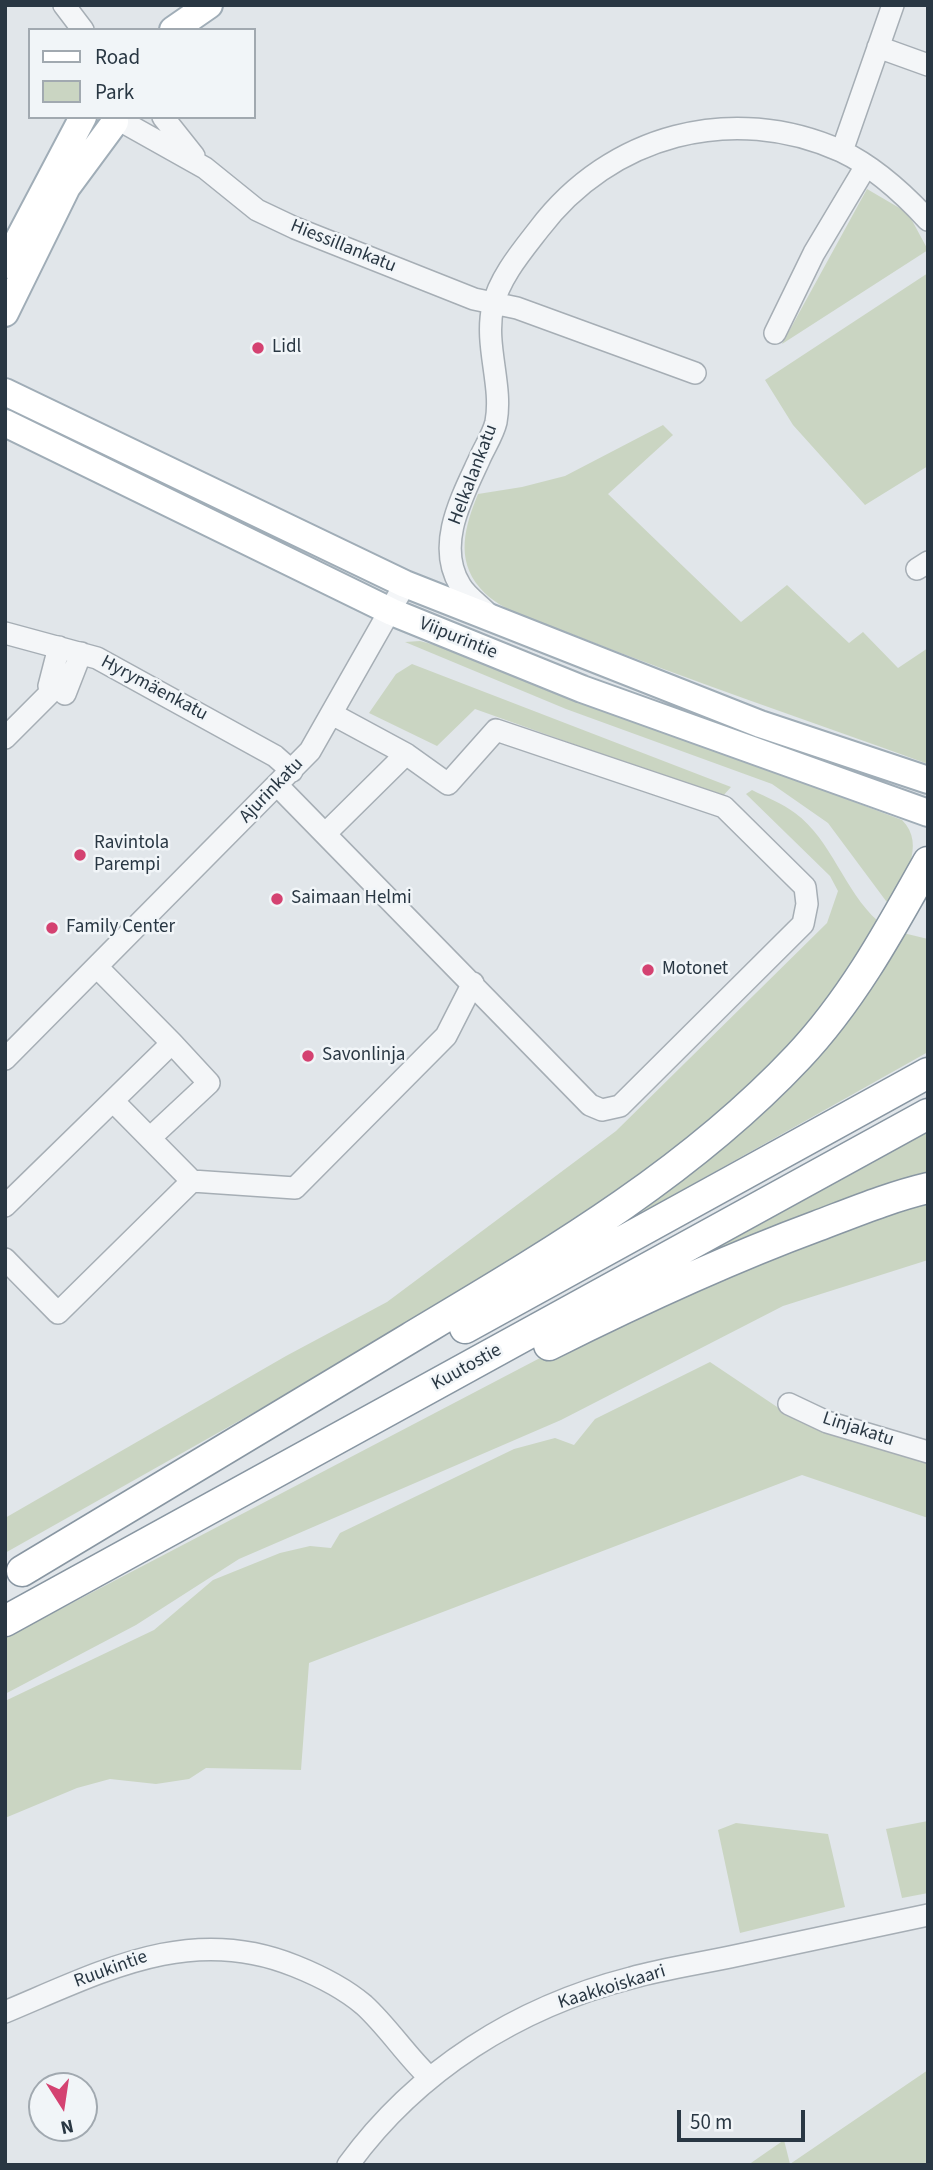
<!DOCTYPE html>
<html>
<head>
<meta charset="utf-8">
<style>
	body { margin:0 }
	#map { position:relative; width:933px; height:2170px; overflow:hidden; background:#e1e6ea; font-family:"Source Sans 3",sans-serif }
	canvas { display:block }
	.frame { position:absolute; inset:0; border:7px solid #293743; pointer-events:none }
	.legend { position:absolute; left:28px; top:28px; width:228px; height:91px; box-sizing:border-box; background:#f1f5f8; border:2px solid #a1a9b0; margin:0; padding:9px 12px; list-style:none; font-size:21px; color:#293743 }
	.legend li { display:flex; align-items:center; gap:14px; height:35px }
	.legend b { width:35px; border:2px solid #a1a9b0 }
	.north { position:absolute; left:28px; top:2072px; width:70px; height:70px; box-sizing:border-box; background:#f1f5f8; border:2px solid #a1a9b0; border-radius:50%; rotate:168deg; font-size:19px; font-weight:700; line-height:28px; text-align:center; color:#293743 }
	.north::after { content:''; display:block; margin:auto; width:24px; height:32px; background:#d44271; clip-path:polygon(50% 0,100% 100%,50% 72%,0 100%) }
	.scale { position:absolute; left:677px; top:2110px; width:128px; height:32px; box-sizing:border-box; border:4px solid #293743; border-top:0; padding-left:9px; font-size:21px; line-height:24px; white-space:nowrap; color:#293743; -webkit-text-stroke:5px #f1f5f8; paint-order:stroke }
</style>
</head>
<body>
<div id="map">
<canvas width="933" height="2170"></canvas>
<div class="frame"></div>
<ul class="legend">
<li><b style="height:9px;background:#fff"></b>Road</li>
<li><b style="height:19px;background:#cad5c2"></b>Park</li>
</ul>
<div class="north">N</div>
<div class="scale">50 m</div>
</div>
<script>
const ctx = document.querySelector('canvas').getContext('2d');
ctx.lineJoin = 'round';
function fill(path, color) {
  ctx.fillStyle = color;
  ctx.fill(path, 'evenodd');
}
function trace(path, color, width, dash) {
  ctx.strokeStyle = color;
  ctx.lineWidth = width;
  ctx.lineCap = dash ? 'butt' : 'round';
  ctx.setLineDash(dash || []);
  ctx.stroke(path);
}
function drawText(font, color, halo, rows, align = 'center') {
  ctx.font = font + ' "Source Sans 3",sans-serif';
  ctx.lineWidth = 5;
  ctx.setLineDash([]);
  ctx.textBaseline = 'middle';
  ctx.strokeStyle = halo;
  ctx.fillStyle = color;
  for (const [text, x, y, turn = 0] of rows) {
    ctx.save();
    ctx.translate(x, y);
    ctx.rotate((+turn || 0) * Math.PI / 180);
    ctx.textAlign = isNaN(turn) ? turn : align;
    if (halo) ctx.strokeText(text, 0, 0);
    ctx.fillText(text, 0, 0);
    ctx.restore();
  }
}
const green = new Path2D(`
	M867,189L908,213L928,250L782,344Z
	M928,273V466L865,505L793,425L765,380Z
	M663,425L673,435L608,494L741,622L787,585L849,643L863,632L898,668L928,648V764C810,721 691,681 574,635C544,623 501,613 480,588C455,559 465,526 478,494L522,487L565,476Z
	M420,641L446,648L902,820C927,845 903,880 889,905L828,823L772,784L566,709L405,642Z
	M412,664L731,787L722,797L475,709L437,746L369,713L396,674Z
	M752,790C766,797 783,804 795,813C832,840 844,891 878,921L817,1014L761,1078L619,1194L464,1294L5,1553V1518L286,1356L387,1302L616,1131L827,923L838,891L830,876L746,794Z
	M899,932L928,939V1052L611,1230Z
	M928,1132V1173L831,1205L676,1270Z
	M928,1199V1260L783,1306L561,1420L239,1559L136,1625L5,1694V1638L540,1358L712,1281Z
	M710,1362L798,1421L928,1463V1518L802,1475L309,1663L301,1770L206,1768L189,1779L156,1784L110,1779L77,1788L5,1818V1701L154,1630L213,1580L280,1553L310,1546L331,1548L340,1533L514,1449L555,1438L574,1445L595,1419Z
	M928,1821V1893L902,1898L886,1829Z
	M736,1823L828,1834L845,1907L740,1933L718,1830Z
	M928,2070V2165H748L784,2140L790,2164Z`);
const minor = new Path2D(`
	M64,5L83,30
	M878,47L928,65
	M163,117L194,156
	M123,122L205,168L257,210L295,228L474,299L517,308L695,373
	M842,151L893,5
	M775,333L814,253L866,166
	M917,569L928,562
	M489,615C480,605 466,596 460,585C436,545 461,499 479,460C484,448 493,435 496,422C503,385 484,345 493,306C499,278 522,251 539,229C610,135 732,102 841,151C875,167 903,193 928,220
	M5,633L97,658L275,756L292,771
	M49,686L59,647
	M65,694L81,653
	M5,738L55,688
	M278,786L590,1105L602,1110L620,1106L803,924L807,904L805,887L724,807L496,730L448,784L406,754
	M326,833L406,754L332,714
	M5,1059L310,751L405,584
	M113,1101L192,1181
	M150,1138L209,1083L172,1043
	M5,1206L172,1043L97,967
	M5,1259L58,1313L192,1181L295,1188L446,1036L473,983
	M789,1404L827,1422L928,1452
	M5,2012C101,1972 190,1923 295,1966C320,1976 344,1988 364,2005C388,2027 405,2054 428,2076
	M348,2165C417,2070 518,2007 631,1978C663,1969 697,1964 730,1957C796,1943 862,1929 928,1915`);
const major = new Path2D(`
	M173,30L209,5
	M5,265L83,117
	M5,313L67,187L115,122
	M5,392L405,584L760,724L928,780
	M5,423L392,612L582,689L928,813`);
const highway = new Path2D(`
	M465,1328L928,1073
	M549,1345C637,1301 725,1260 817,1226C854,1212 890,1197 928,1188
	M22,1571C151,1493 281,1416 410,1338C547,1256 687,1175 798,1057C852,1000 890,930 928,862
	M5,1621L928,1114`);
const markers = [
	[258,348,7,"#d44271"],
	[80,855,7,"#d44271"],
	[277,899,7,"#d44271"],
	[52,928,7,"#d44271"],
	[648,970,7,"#d44271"],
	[308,1056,7,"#d44271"]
];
const streetNames = [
	["Hiessillankatu",343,247,22],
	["Helkalankatu",474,475,-69],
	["Viipurintie",458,639,22],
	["Hyrymäenkatu",154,689,28],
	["Ajurinkatu",272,791,-46],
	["Kuutostie",467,1368,-29],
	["Linjakatu",858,1430,18],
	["Ruukintie",111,1970,-20],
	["Kaakkoiskaari",612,1988,-17]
];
const poiNames = [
	["Lidl",272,348],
	["Ravintola",94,844],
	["Parempi",94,866],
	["Saimaan Helmi",291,899],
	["Family Center",66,928],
	["Motonet",662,970],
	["Savonlinja",322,1056]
];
fill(green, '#cad5c2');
trace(minor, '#a6aeb5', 24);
trace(major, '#a0adb7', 30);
trace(highway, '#8896a2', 33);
trace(minor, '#f4f6f8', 21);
trace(major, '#fff', 26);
trace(highway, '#fff', 30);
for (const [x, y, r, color] of markers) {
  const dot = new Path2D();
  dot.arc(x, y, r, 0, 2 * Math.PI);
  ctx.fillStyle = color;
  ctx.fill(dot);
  trace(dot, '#f1f5f8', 2.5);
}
drawText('19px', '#293743', '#f1f5f8', streetNames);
drawText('19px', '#293743', '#f1f5f8', poiNames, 'left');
</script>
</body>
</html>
